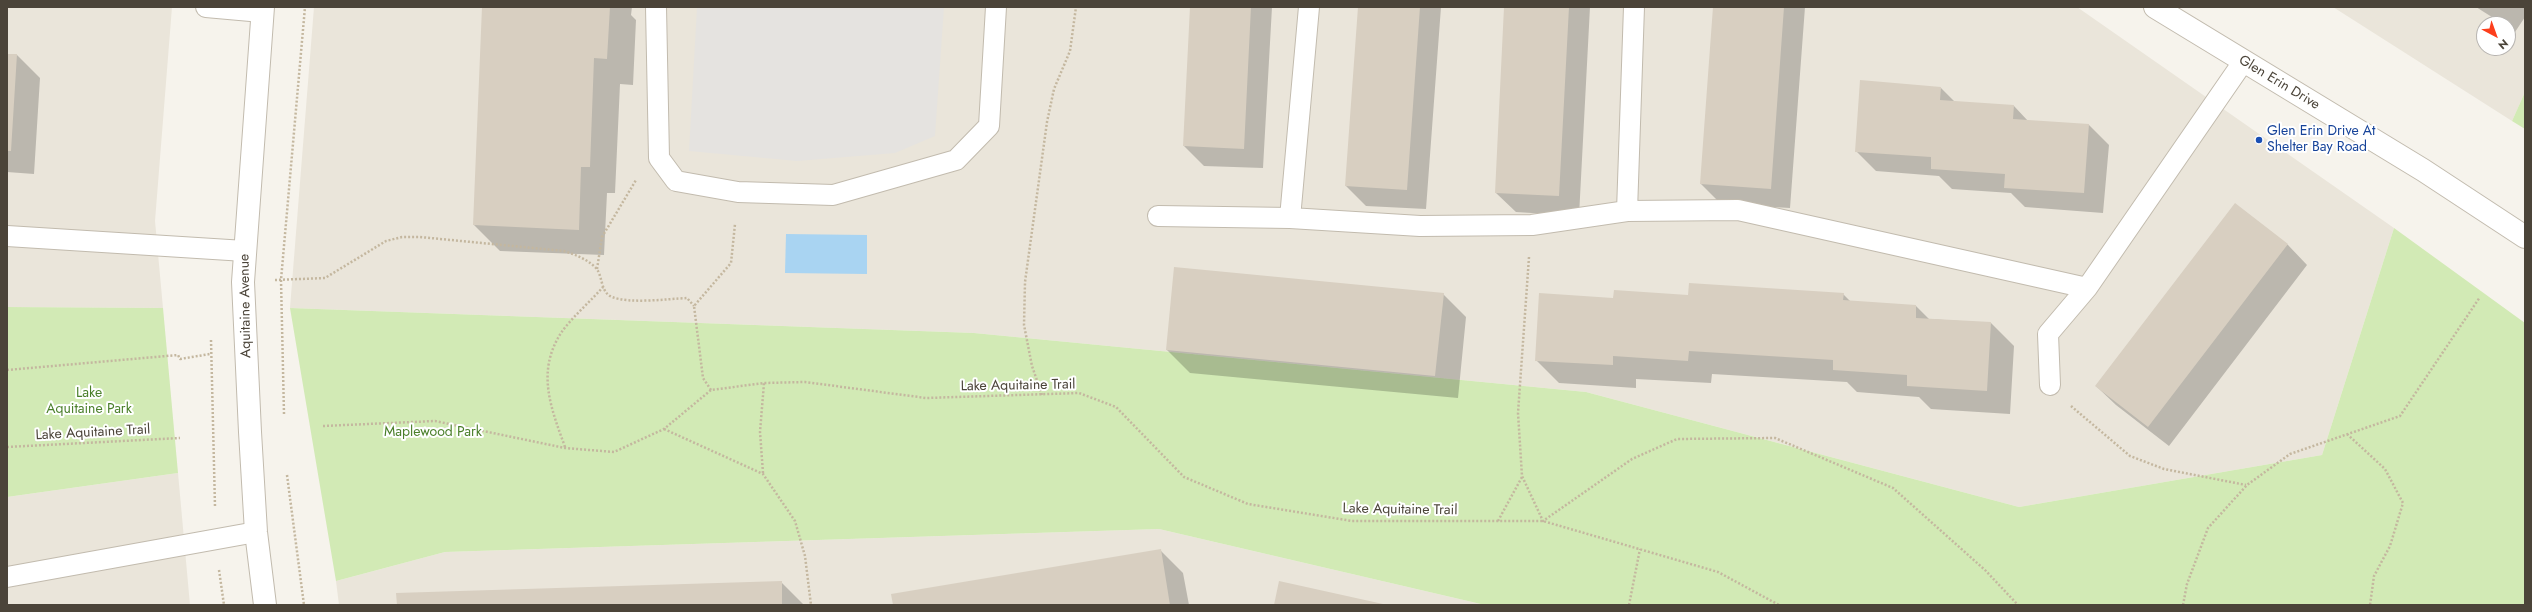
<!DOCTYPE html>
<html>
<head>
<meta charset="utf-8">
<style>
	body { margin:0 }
	#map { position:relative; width:2532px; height:612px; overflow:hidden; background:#f6f3ec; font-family:Jost,sans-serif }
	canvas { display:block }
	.frame { position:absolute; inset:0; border:8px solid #4b4439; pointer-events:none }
	.north { position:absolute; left:2476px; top:16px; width:40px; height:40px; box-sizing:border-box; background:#fff; border:1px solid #b7b4b0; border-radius:50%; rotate:139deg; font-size:11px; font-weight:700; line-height:16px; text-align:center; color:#4b4439 }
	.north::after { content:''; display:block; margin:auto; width:14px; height:18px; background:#fc3f1d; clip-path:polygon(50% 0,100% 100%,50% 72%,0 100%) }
</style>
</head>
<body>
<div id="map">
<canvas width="2532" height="612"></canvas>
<div class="frame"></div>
<div class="north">N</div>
</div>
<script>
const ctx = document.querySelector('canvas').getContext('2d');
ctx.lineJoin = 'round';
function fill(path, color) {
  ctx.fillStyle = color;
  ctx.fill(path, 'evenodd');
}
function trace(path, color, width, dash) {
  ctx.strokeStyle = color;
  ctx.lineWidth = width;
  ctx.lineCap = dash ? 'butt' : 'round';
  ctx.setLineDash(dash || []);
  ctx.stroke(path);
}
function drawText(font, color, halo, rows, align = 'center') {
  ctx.font = font + ' Jost,sans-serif';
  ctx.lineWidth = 4;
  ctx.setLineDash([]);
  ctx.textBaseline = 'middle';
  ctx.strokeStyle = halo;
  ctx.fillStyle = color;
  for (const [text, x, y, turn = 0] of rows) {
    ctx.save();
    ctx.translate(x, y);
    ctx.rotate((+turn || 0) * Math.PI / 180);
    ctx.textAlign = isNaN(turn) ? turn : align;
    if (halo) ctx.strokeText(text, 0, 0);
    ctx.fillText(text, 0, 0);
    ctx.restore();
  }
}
const residential = new Path2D(`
	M7,7H172L155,221L163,308L7,307Z
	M314,7H2077L2394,228L2322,455L2019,507L1586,392L974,333L290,308Z
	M2333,7H2525V92L2512,121ZM2484,24H2508V48H2484Z
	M178,473L190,605H7V497Z
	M1159,529L1485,605H339L336,581L445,552Z`);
const green = new Path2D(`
	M2525,92V129L2512,121Z
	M2394,228L2525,323V605H1485L1159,529L445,552L336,581L290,308L974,333L1586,392L2019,507L2322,455Z
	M7,307L163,308L178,473L7,497Z`);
const parking = new Path2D(`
	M697,7H944L935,136L895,153L797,161L689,151Z`);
const water = new Path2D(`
	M786,234L867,235V274L785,273Z`);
const shadow = new Path2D(`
	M483,7H632L631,15L636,20L633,85L620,84L615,193H607L604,255L500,251L474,225Z
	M1191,7H1272L1263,168L1204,166L1184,146Z
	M1359,7H1441L1426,209L1366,206L1346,186Z
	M1505,7H1590L1579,216L1516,212L1496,193Z
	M1714,7H1805L1790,208L1721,204L1701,184Z
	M2476,7H2525V17L2515,32L2508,27V24H2503Z
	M7,55H17L40,78L34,174L7,172Z
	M1941,88L1955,102L2014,106L2028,121L2089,125L2109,145L2103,213L2025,207L2011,193L1952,189L1939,176L1876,171L1856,151Z
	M2235,205L2288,245L2307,265L2169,446L2116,405L2096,386Z
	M1443,294L1466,317L1458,398L1190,373L1167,350Z
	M1843,294L1851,302L1916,306L1929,319L1991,323L2014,346L2010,414L1931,409L1919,397L1857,392L1847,382L1712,374L1711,383L1636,379V388L1559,383L1536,360L1614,299Z
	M1160,550L1183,573L1189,605H894Z
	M781,582L804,605H398Z`);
const building = new Path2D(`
	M482,7H610L607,59L594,58L590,167H581L579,230L473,225Z
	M1190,7H1251L1244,149L1183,146Z
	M1358,7H1420L1407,190L1345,186Z
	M1504,7H1569L1559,196L1495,193Z
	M1713,7H1784L1771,189L1700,184Z
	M7,54H17L11,151H7Z
	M1860,80L1941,87L1940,100L2014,105L2013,119L2089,124L2084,193L2004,188L2005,174L1931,169V157L1855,152Z
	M2235,203L2288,244L2148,427L2095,386Z
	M1174,267L1444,293L1435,376L1166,350Z
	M1689,283L1844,293L1843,300L1916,305V318L1991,322L1987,391L1907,386V375L1833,370V360L1689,351L1688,361L1613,356V365L1535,361L1539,293L1613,298L1614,290L1688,295Z
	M1161,549L1170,605H893L891,594Z
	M782,581V605H397L396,593Z
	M1279,581L1383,604V605H1274Z`);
const path = new Path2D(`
	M1529,257L1518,413L1522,476L1543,521L1632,459L1677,439L1775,438L1893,488L1985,570L2018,605
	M597,269L602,237L636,180
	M275,280L325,278L386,241L402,237H420L564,251C576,255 587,259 596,268C603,276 600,292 612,297C630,304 667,299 687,298L694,306
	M211,340L215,507
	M7,370L178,355L180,359L210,354
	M711,390L703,378L694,306L731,263L735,224
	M1042,395L1032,366L1024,325L1025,282L1047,122L1054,89L1070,51L1076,7
	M2071,406L2130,456L2164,469L2246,485
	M284,414L281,280L305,7
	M323,426L435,421L565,448L614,452L664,429L711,390L764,383L805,382L926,398L1079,393L1116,407L1184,477L1248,504L1352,521H1543L1718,572L1779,605
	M664,429L763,474L795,521L805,556L811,605
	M2347,434L2385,469L2403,503L2390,546L2374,576L2370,605
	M7,447L180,438
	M565,447C551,408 536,372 561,333C572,317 590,302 603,287
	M763,473L760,432L764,383
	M287,475L304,605
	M1498,521L1522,477
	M219,570L224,605
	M1629,605L1640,549
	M2183,605L2187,584L2208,528L2247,485L2290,454L2400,416L2480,297`);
const service = new Path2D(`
	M206,7L262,12
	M656,7L659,158L676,181L738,192L833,195L956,160L989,126L996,7
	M1309,7L1290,218L1420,226L1532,225L1627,211L1738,210L2087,288L2243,62
	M1627,211L1634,7
	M1158,216L1290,218
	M7,236L245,251
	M2050,385L2048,334L2087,288
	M7,577L256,532`);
const tertiary = new Path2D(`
	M263,7L243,282L250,432L256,532L265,605
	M2155,7L2423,170L2525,237`);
const markers = [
	[2259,140,4,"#1a4fb4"]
];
const streetNames = [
	["Glen Erin Drive",2279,83,31],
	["Aquitaine Avenue",246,306,-91],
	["Lake Aquitaine Trail",1018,386,-1],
	["Lake Aquitaine Trail",93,433,-3],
	["Lake Aquitaine Trail",1400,510,1]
];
const transitNames = [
	["Glen Erin Drive At",2267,132],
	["Shelter Bay Road",2267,148]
];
const parkNames = [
	["Lake",89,394],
	["Aquitaine Park",89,410],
	["Maplewood Park",433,433]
];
fill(residential, '#eae5da');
fill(green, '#d2eab5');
fill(parking, '#e5e3e0');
fill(water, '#a9d4f2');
fill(shadow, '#0003');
fill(building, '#d8cfc1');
trace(service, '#c2bbae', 22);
trace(tertiary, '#c2bbae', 24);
trace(path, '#c4b79f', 2.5, [2, 2]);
trace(service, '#fff', 20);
trace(tertiary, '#fff', 22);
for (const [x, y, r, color] of markers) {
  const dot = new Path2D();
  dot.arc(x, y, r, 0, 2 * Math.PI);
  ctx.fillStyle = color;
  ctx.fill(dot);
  trace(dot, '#fff', 1.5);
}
drawText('14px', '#4b4439', '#fff', streetNames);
drawText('14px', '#164399', '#fff', transitNames, 'left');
drawText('14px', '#4a7f2a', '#fff', parkNames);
</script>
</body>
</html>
